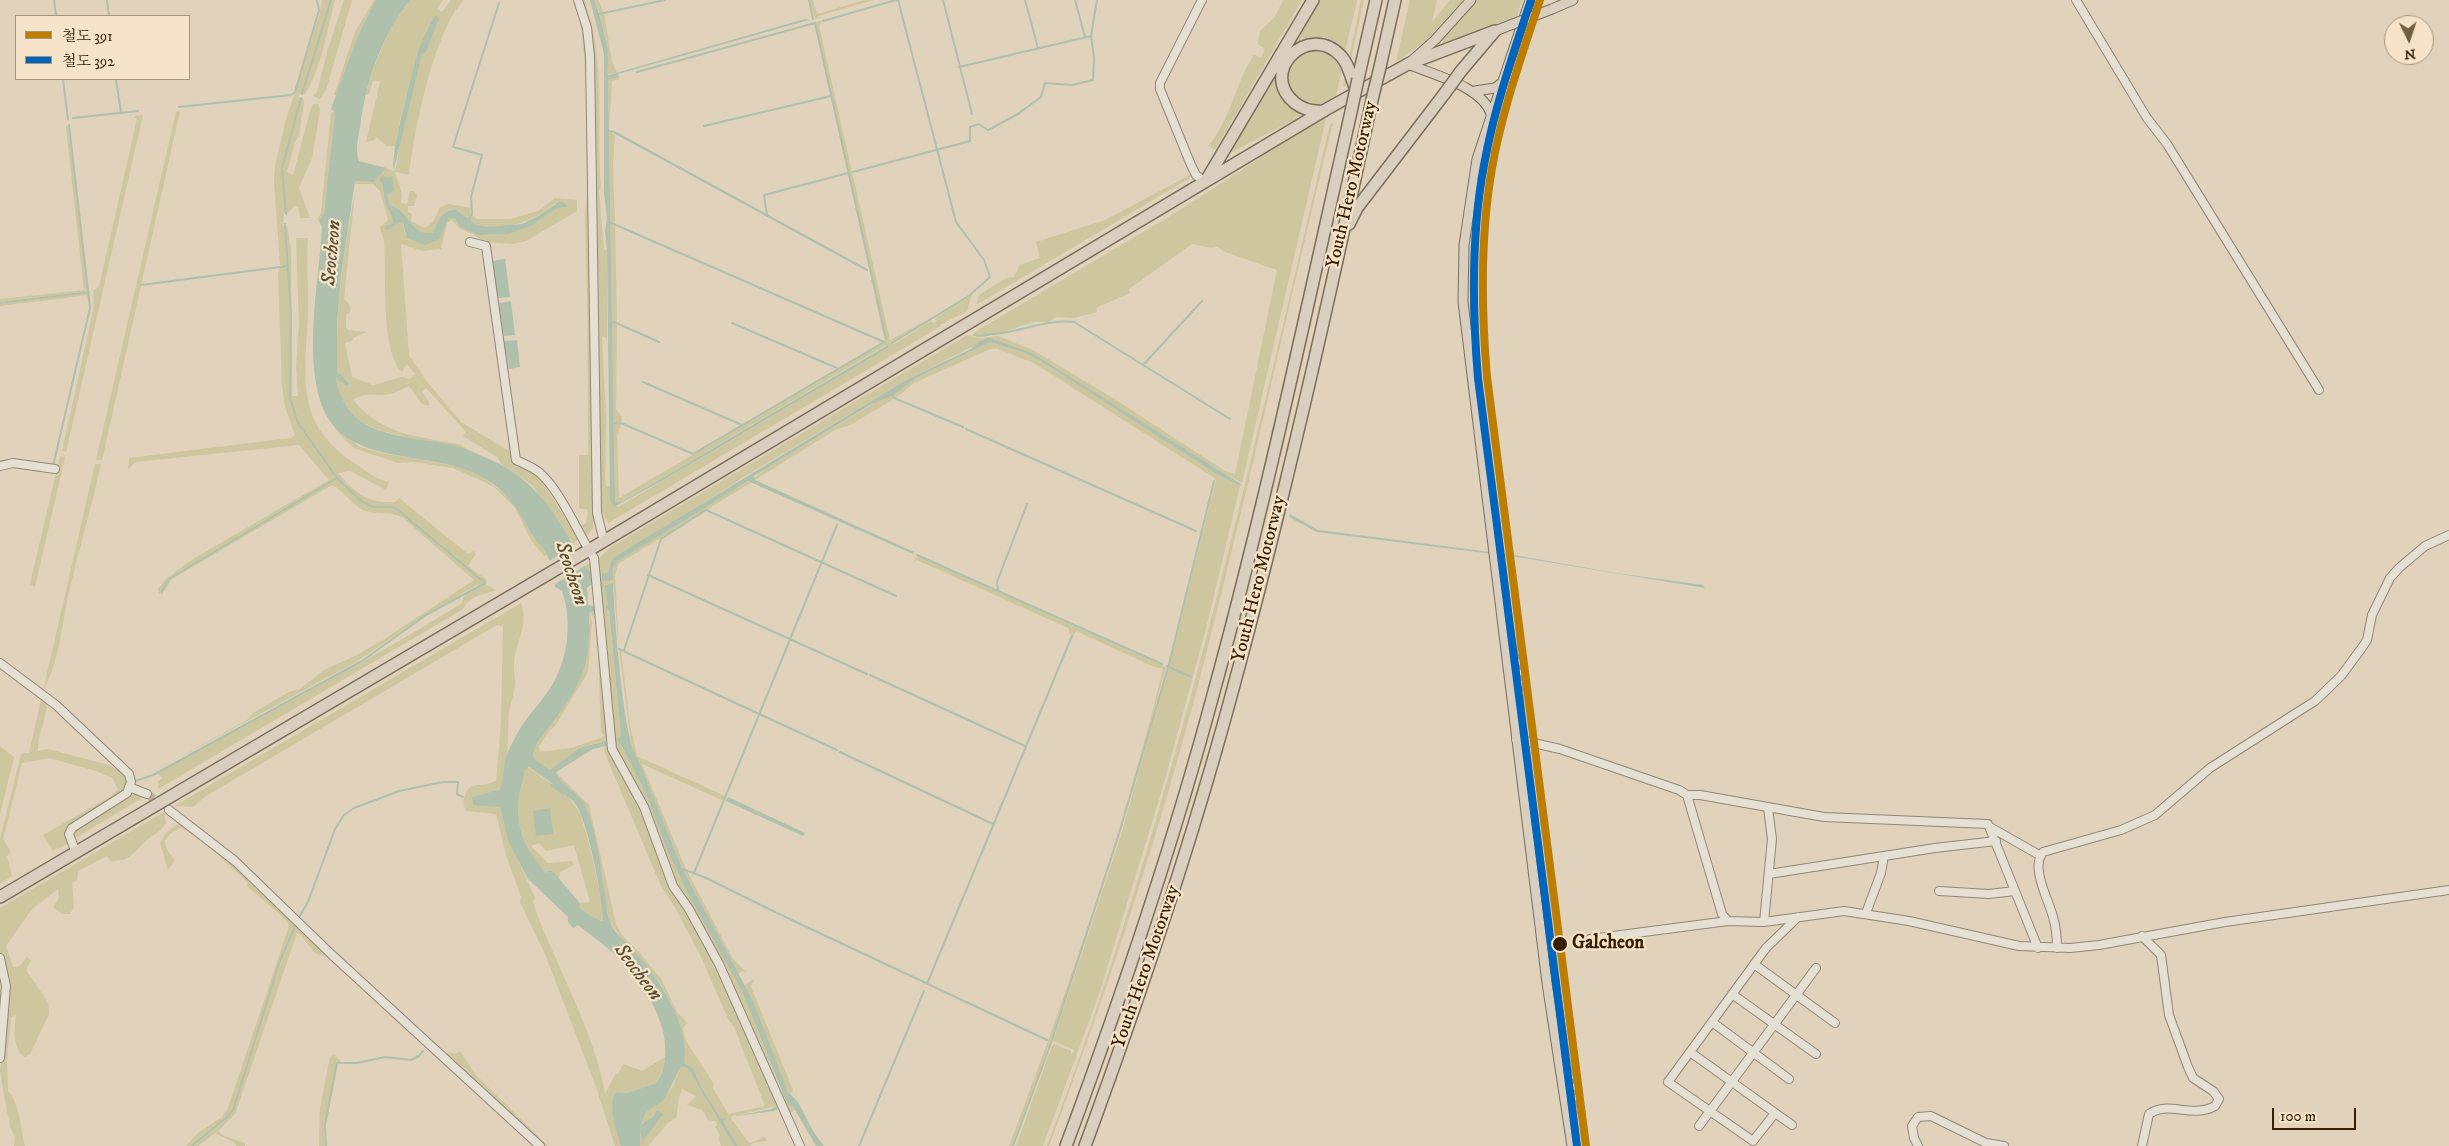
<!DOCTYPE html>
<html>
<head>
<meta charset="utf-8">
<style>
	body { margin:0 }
	#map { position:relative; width:2449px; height:1146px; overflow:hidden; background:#e0d2bb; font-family:"IM FELL DW Pica","Noto Serif KR",serif }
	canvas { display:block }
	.legend { position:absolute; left:15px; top:15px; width:175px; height:65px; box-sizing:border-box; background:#f5e4c9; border:1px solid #a99579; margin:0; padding:6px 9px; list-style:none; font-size:15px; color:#371e00 }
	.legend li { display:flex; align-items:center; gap:10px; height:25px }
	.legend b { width:25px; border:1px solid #a99579 }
	.north { position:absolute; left:2384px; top:15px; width:50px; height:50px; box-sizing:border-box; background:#f5e4c9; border:1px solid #a99579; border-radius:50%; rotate:176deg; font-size:14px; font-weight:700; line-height:20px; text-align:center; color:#371e00 }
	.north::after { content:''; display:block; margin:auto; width:18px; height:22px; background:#725d41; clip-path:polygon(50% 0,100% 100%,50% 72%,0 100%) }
	.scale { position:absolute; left:2272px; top:1108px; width:84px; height:22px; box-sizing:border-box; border:2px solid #371e00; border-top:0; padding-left:6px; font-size:15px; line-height:18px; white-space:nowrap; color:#371e00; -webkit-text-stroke:4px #f5e4c9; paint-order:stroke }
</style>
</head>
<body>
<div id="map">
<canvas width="2449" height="1146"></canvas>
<ul class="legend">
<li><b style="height:6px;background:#bd7d00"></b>철도 391</li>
<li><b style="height:6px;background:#0065bd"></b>철도 392</li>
</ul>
<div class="north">N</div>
<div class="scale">100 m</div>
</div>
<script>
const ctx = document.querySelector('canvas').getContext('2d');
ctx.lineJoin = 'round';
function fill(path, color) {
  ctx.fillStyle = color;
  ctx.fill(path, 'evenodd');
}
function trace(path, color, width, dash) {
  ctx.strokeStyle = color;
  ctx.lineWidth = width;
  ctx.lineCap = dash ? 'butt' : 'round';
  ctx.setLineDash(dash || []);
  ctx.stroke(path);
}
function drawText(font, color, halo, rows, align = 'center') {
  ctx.font = font + ' "IM FELL DW Pica",serif';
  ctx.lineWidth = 4.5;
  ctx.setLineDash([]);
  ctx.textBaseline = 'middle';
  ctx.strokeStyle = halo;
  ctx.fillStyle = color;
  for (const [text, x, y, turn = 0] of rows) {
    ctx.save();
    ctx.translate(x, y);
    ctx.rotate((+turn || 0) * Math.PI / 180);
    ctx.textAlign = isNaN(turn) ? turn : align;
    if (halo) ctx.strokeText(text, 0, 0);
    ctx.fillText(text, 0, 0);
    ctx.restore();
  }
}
const green = new Path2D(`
	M322,0H335C328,26 320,73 305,94L301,93L298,97L303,98L304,102L299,137L295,141L287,172L293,175L311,108L313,104H319L320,110L312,158L299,188L310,218H300L298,207L294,206L288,213H284L283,226H287L291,250L292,396H298L296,366L299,323L296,238H308C306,264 309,289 308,315C305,378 294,424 356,464C366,471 377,480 389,482L386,490L350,471L338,473C355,493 368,504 395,502L399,498L468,554L474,551L476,554L468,566L487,580L486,582L477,585L424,616L356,662L153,772L247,720L253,713L289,692L300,689L324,670L357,655L386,638L474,580L402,517C390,511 375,515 363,510C351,504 344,491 332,485L172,579L162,595L159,593L158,589L166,579L193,559L329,480L299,445L135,462L128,470L129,458L291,438L295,435L285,407L282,386L278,272L280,268L286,267L280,265L274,182L275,166L285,123L319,16Z
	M344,0H352L326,90L320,99L313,96L317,92L328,49Z
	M374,0H376L358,35L338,95H334L355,32Z
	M410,0H443L437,9L442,12L451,0H463C460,6 455,10 452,16C430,56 414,130 409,175L395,172L402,194L401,203L407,204L410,191H414L417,196L414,206H408V212L412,214L411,221L425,228L433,222L440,207L448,204L471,208L470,213L477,219H510L538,211L555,198L577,200V211L526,241L512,244L485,242L473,234L460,229L452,220L447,223L441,249L423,251L401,244L409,355L427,382L461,422L509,451L512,450L515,462L538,476L577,535L579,539L573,543L532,485L501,464L497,457L463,436L466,432L426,388L422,392L430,404L428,406L422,404L409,386C403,388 397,393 390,394C376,397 371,391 354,399V401C384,437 420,436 462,445L468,450C423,434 337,442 336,376L346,386L350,384L337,371C335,310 344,250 355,191L344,299C349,303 351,306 350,313L346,315V327L348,330L367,332L353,338L352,341L345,343L352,377L373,385L402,377L410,379L415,374L407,364L402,372C380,351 387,273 384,242C384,237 381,233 380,227L388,220L380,191L373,184H355V181L373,182L386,168L394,171L396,168L401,136L422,54L426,52L439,19C419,36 399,118 396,146H387L376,137L375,140L366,142L380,82L373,80L369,94L366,95C375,60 388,28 410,0ZM381,180L388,194L389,204C392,207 396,207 400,210C410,219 415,236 433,234C439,221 440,211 455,209C463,214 468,223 477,225C502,233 535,221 554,204L567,207L557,208L531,226L509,234L478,235L461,227L454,218H449L440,239L405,235L403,223L400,222L391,228L394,219L385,203Z
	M581,0H585C606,60 596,125 601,187L599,190L604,250H607V339L604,336L602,337L606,418L605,483L606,486H610V500L618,507L888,348L886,345L622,502H615L609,132L615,135L613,165L615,222L612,223L615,226L617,321L613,323L617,325L616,409L622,417L621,422L615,423L621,424L617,437L619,498L885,342L815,23L822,20L819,26L890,340L936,315L892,343L894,344L931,321L934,323L937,321L935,319L938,316L972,295L967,311L940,325L941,326L608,523L601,509L595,73L592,33Z
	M594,0H598L603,11L601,13H604L612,61L617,73L607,74C609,49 604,23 594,0Z
	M810,0H813L817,14L865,0H874L818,16V18L815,19Z
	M1283,0H1302L1215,150L1208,146C1231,120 1235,83 1254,55L1261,58L1265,49L1258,44L1260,31L1275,17Z
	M1315,0H1357L1344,56C1323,42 1314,32 1290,48Z
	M1361,0H1364L1345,86L1343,87Z
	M1410,0H1437L1432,22L1450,0H1463L1427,40L1396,62Z
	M1474,0H1522L1517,16L1443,44L1442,40L1444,34Z
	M580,21H583L587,36L591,185L594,519L593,528L586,537L580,526L586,523L588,510L579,508V455H588C588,377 588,299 585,221C585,210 587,198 587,187C588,132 588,75 580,21Z
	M1323,49L1338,60L1342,69L1336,96L1324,104L1311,107L1288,93L1286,64L1297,51Z
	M1275,75C1275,95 1286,107 1303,115L1226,155Z
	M612,77H619V79L612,81L609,130L608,79Z
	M180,111L102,460H96L176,112Z
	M335,111L324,213L319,221L317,220L321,213L331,113Z
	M1327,114L1242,483L1201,460L1032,353L990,338L906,380L752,472L611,561L608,574L613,580V567L618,561L744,482H752L618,564L615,576L619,649L613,583L604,585L607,595L622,746L649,800L665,845L687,892L742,990L782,1093L795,1110L787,1115L746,1018L675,886L645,806L614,748L612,724L613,709L598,559L611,547L967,335L980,338L998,336L1033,350L1113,398L1225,471L1235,474L1277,270L1225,252L1217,247L1211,248L1192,244L1129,289L1130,293L1096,308L1097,312L1074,318L1056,317L1048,322H1034L999,333L980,336L973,333L1180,210Z
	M143,115L66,452L62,451L94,306L93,290L99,287L137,119L134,116Z
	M1333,123C1289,301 1251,480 1205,658C1163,823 1109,986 1049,1146H1047C1174,815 1249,468 1330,124Z
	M66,126H68L88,291L0,302V299L84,290Z
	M1192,174L1190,178L976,305L979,295L1006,278L1014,277L1020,265L1040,258L1036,242L1105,220Z
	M87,293L88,295L0,306V304Z
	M990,342L1023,352L1044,363L1218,475L1240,486L1207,625L1162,790L1099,994L1043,1146H1016L1052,1046L1054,1044L1071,1051V1054L1074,1052L1073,1049L1053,1041L1121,835L1168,668L1192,677L1169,666L1216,479L1034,363L998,349H990L914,383L894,399L852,424L835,430L755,480L753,479L764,470L916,378Z
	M332,425L360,447L382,453L457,466L481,476L512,499L547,555L544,556L531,540L515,508L493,486L453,468L414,462L398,463L356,449L347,442Z
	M60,456L65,457L35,587L30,584Z
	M95,464H101C92,505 80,546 70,587C62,622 60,660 43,691Z
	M917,556L1166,667C1122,829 1072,990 1012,1146H1009C1067,993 1124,829 1163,669L1152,666L1076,631L1073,637L1071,636L1068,628L917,560L913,563Z
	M593,561L609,739L626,772L673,887L718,965L796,1146L777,1106L721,1119L701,1087L693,1068L684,1063V1045L672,1005L660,983L634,951L623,941L609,920L588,811C581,795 563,788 555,771L589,805L616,924L622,935L639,952L661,979L677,1012L687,1023L683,1029L686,1041L714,1084L713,1088L727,1112L729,1114L765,1106L734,1027L728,1019L701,957L676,909L661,886L608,761L604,750L606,746L602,741L579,748L550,770L534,760L533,754L537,743L550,725L590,623L589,612L597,611V607L593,606L595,601L593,574L583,567ZM590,612L597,621L601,732L605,736L572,748L540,752L539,746L549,731L555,726L588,672L592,623Z
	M485,584L496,590C482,596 471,594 463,609L158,789V781L163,778L157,773C259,718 362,665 461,604L465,594Z
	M521,603C529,625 516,642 514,662C513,669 515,675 515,681C515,691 511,702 509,711C507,733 510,772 499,790L487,794L478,806L500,807C507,840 522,868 535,898L533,901L536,911C557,968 596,1035 605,1094L615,1075L619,1073L623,1064L642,1071L665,1057L664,1067L656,1083L628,1093L617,1092L615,1122L621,1146H615L596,1087L545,954L520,902L521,897L506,855L496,814L466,811C461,802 465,793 471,786L488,784L496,781L501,722L503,626L497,625L206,796L193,807L174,806Z
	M619,650L621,651L630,725L637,756L725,796L724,801L642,764L685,867L733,959L746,972L742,971L738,974L683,870L638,759L632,750Z
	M42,696L47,700C48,717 37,733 38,751L48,749L109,765L121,772L123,770L128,780L125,790L76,823L69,843L53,851L43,835L113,795L118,789L112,778L96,771L49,758L22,763L3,839L11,852L7,856L12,876L0,884V839L20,758L21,754L29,753Z
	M0,746L14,757L0,815Z
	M528,767L568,796L580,813L591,851L602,903L603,921C581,917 538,867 527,846C521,836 518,820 518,808C517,796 523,783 525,770ZM539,843L546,851L574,845L590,902L579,903L559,879L560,872L574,865L572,861L548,863L531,846Z
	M134,792L145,796L74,839L72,834L76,829Z
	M164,812L166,823C161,831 155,834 148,839C136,849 130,863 110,861L107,856L78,871L77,880L72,883L74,907L70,914H62L53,907L59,898L58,889L32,909L6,946L13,967C20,967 24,962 27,956L31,961L26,970L48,1002L49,1014L30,1054L25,1057C12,1049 14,1028 16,1015L11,1017L7,1060L8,1091C18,1099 22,1133 25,1146H14L15,1137L10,1127L0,1072L8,980L0,953V908Z
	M182,821L232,861L295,924L280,961L232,1110L227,1116L191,1146H186L198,1133L222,1117L228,1108L289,926L287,921L247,886V882C226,863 206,841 181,828C160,837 162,845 175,860L168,870L160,843L166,833Z
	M296,925L328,954L326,957L315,953L299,933H297L235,1114L218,1131L224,1136L245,1143V1146H236L235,1143L215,1133L198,1146H194L223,1122L233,1110L281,962Z
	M754,979L751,986L753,992L793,1090L790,1096L779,1073L745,985Z
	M460,1051L476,1075L548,1146H542L442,1053L456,1054Z
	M334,1055L341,1061L336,1063C335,1091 322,1117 325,1146H319L320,1108L330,1057Z
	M684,1067L689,1070L734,1146H721L719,1139L720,1135L715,1127L718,1124L715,1121L708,1120L702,1110L687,1105L696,1096L682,1089C677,1100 679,1107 676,1118L668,1123L648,1146H640V1129L643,1140L655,1124L654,1116L641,1126L646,1112L652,1105L659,1103L673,1086L680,1068Z
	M730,1117L749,1143L765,1137L767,1141L753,1143L750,1146H738L723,1121Z`);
const water = new Path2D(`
	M376,0H410C381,37 366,81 360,127C358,138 355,150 359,161L386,168L374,182L355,181L341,276L337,323V371L350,384L346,386L336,377C336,384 339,391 342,398C359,440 419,436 456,446C468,449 480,455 491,460C530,477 552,507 572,543C579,554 580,567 593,573V583L587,588L588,605L597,607V611L589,612C593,675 573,695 537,743L533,754L534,759L550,770L579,748L606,741V746L593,749L556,772C562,787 581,794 587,809C596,834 600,862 604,888C606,898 606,912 610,922C615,934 625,941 634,951C658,976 691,1027 684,1063L693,1068L701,1087L721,1119L771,1109L777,1106L778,1109L774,1111L730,1117L723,1121L738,1146H734L689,1070L684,1067L680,1068L664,1100L646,1112L641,1125L654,1116L657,1110L663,1114L643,1141L640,1131V1146H621C617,1130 607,1106 616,1092L628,1093L656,1083C659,1078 663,1072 664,1066C672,1030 647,987 623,962C609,948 593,937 578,925L573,928L568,922V917L528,879L509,843L500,807L478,806L473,804L472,797L499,790C505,780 502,771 505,761C507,752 512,744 516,736C524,719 539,705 549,690C568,662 573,623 562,591L555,587C552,577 551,564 547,554C543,548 537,542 533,536C519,511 508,491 482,477C427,446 336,472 318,393C307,344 317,290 321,241L322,227L319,221L324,213L335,112L331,109L358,35ZM529,767L553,784L550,785L564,796L562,792C567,796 573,800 576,805C588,822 603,899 603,921C581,917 538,867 527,846C521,836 518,820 518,808C517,796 523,783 525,770Z
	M590,0H594C602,21 611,52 607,74L609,75L805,19L809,20L618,74L619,77L608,79L615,502H622L888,345V348L665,479L614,507L610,500L607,250L605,231L607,218L604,193V54Z
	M436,15L439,19L426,52L422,54L394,169C389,159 414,65 419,49C423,39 430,23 436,15Z
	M382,175L386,178L392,177L394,190L388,194L389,204C392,207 396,207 400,210C410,219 415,236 433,233C439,221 439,212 455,209L476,225L487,227L522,224L538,216L559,202H564L567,207L557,208L531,226L509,234L478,235L461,227L454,218H449L440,239L425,245L407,238L403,223L400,222L388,230L385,229V226L392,224L393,219L385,203L382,184L379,179Z
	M505,259L510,297L498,298L492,261Z
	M511,301L515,335L504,336L499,303Z
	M990,338L1032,353L1241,484L1240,486L1218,475L1044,363L1023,352L990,342L916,378L893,395L870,405L754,476L755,480L914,552L913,554L748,481L618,561L613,567V580L602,581V573H608L611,561L616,556L906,380L971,349L980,341Z
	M517,340L520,367L509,369L504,341Z
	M1290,514L1318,530L1514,555L1616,573L1703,585L1705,588L1517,557L1317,532L1289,517Z
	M613,583C614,609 623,745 638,759L683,870L753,1001L788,1092L798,1102L813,1131L824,1146H816L794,1108L786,1101L742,991L687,892L665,845L649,800L622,746L619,745L617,739L621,736L609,611L606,607L608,604L604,585Z
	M728,797L805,833L803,836L726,801Z
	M550,808L553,834L536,836L533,811Z`);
const pier = new Path2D(`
	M576,545L586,565L552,586L546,563Z`);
const stream = new Path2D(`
	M54,0L56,16
	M107,0L109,16
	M809,0L813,19
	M943,0L972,114
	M1025,0L1038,48
	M1075,0L1085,37
	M599,14L665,0
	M823,21L896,0
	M959,67L1091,36
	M637,72L815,23L886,339
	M63,79L68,119
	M116,79L121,113
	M302,94L331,0
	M179,107L291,95L295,92L319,10L317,0
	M73,118L138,111
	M704,126L831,96
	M607,131L614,132L867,270
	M853,172L970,141V127L979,124L988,130L1018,114L1041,97L1045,83L1072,85L1093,80L1094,58L1091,36L1097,0
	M286,214L282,168L301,98
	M767,216L764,195L848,173
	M468,221L472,214L471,197L482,155L453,147L499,3
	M609,222L884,342
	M141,285L288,266
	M0,303L89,292
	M611,323L614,322L659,342
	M732,323L837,368
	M974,335C981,337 986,335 993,334C1020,332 1047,319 1074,322L1230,419
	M892,343L970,295L990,277L984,260L956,222L898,0
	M1143,365L1202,301
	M643,382L742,425
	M892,393L894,398L963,427
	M613,423H621L693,454L884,342
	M966,429L1196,531
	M53,466L90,308L69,125
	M917,555L1162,664
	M648,575L867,674
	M998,590L997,582L1027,504
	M162,591L169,579L337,478
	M619,649L837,750
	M624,650L661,539L706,510L896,596
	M1167,666L1191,677
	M870,675L1025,746
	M840,752L993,824
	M135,781L153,775L362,661L426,615L485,583L398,510L393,507H374L362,502L337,478L298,423L290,398L291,314L285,224
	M682,869L704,877L775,912
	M694,873L837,525
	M777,913L1047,1040
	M298,919L308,902L335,829L344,815L354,808L399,791L443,782H458L457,794L463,797
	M927,984L1072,636
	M192,1146L227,1117L233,1110L280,961L296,924
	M326,1146L325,1125L337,1063H357L385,1057L411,1060L419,1056L423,1051
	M859,1146L924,991
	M1013,1146L1051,1043L1119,834L1169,664L1214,481`);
const river = new Path2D(`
	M550,876L575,905`);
const minorTunnel = new Path2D(`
	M147,794L169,810`);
const minor = new Path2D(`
	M578,0L587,28L590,56L597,513L604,542
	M1202,0L1160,83V89L1191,165L1196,175L1205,182
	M2076,0L2147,118L2167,144L2319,390
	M470,242L486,246L516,460C524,464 533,467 540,473C562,493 578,534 594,558L612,749L644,807L673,886L689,909L719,964L800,1146
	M0,466L13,463L55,469
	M0,663L56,705L129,774L131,782L127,793L72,828L69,834L76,853
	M1516,739L1560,749L1679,790L1687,795L1722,914L1728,921L1764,922L1844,911L1909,921L2019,946L2070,948L2099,945L2225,922L2449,890
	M129,787L147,794
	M1687,795H1700L1824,817L1988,824L2038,948
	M169,810L235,861L331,954L540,1146
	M1990,827L2041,856
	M1769,874L1935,848L1996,841
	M1939,891L1989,894L2015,891
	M1866,913L1881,873L1884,856
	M1764,922L1772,839L1768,808
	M2142,936L2161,955L2169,1015L2188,1067L2193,1078L2213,1091L2219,1099L2215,1106C2191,1119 2168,1100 2149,1114L2142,1146
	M1590,939L1728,921
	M2057,948C2057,937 2056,927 2053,917C2049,900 2030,868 2043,852L2121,830L2155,815L2210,768L2315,701L2341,676L2361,649L2367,640L2372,615L2390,578L2399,568L2425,546L2449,535
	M0,958L6,986L0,1058
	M1754,964L1835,1023
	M1732,994L1816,1054
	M1712,1022L1789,1079
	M1690,1052L1792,1125
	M1775,1113L1753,1141L1668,1082L1766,948L1798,917
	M1699,1126L1816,968
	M1918,1146L1914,1138L1912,1126L1918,1117L1931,1116L1986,1143L2004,1146`);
const major = new Path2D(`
	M1471,0L1435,40L1408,64C1433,75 1482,86 1491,114
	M1530,0L1477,159L1464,245L1463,302L1547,983L1572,1146
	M1552,9L1573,0
	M1495,31L1513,24
	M1475,91L1495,88L1503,82`);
const highway = new Path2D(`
	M1380,67L1395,0
	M1461,71L1494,32
	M1358,79L1376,0
	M1324,111C1313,112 1304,110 1295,103C1257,72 1309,21 1341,56C1349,65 1352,79 1356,91
	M1207,179L1313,0
	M1349,224L1357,208L1445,93
	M0,897L589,550L1325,110L1408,64L1495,31
	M1066,1146C1121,998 1172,848 1213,695C1266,502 1307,307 1351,112
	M1085,1146C1139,999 1189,851 1230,700C1284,502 1329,300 1372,100`);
const rail = new Path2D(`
	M1516,604L1523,715L1552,945L1570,1069L1586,1144`);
const majorBridge = new Path2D(`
	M1513,24L1552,9`);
const highwayBridge = new Path2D(`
	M1445,93L1461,71
	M1372,100L1380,67
	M1351,112L1358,79`);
const rail1 = new Path2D(`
	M1540,0C1522,55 1502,111 1492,168C1480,237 1481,307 1487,377L1586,1146`);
const rail2 = new Path2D(`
	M1531,0C1513,54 1494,109 1484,165C1471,235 1472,307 1478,378L1577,1146`);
const markers = [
	[1560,944,8,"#371e00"]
];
const streetNames = [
	["Youth Hero Motorway",1353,185,-77],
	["Youth Hero Motorway",1260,579,-76],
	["Youth Hero Motorway",1147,967,-71]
];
const stopNames = [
	["Galcheon",1572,944]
];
const waterNames = [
	["Seocheon",333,253,-85],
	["Seocheon",570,574,72],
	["Seocheon",637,973,53]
];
fill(green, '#cec69e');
fill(water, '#afc0ad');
fill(pier, '#e0d2bb');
trace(stream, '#afc0ad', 2);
trace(river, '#afc0ad', 10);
trace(minorTunnel, '#beae96', 8, [8, 4]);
trace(minor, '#928776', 10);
trace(major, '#796e5e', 11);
trace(highway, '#796e5e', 14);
trace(minor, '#e6dfd3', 8);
trace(major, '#dacfbe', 9);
trace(highway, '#dacfbe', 11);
trace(rail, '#a49c90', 4);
trace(rail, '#f5e4c9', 2, [5.5]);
trace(majorBridge, '#796e5e', 11, []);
trace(highwayBridge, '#796e5e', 14, []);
trace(majorBridge, '#dacfbe', 9);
trace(highwayBridge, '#dacfbe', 11);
trace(rail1, '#bd7d00', 8);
trace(rail2, '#0065bd', 8);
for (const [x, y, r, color] of markers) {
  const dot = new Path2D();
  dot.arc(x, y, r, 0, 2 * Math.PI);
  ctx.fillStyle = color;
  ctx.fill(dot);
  trace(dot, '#f5e4c9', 2);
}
drawText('19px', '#371e00', '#f5e4c9', streetNames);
drawText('bold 19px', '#371e00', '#f5e4c9', stopNames, 'left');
drawText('italic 20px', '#554c32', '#f5e4c9', waterNames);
</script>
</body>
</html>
